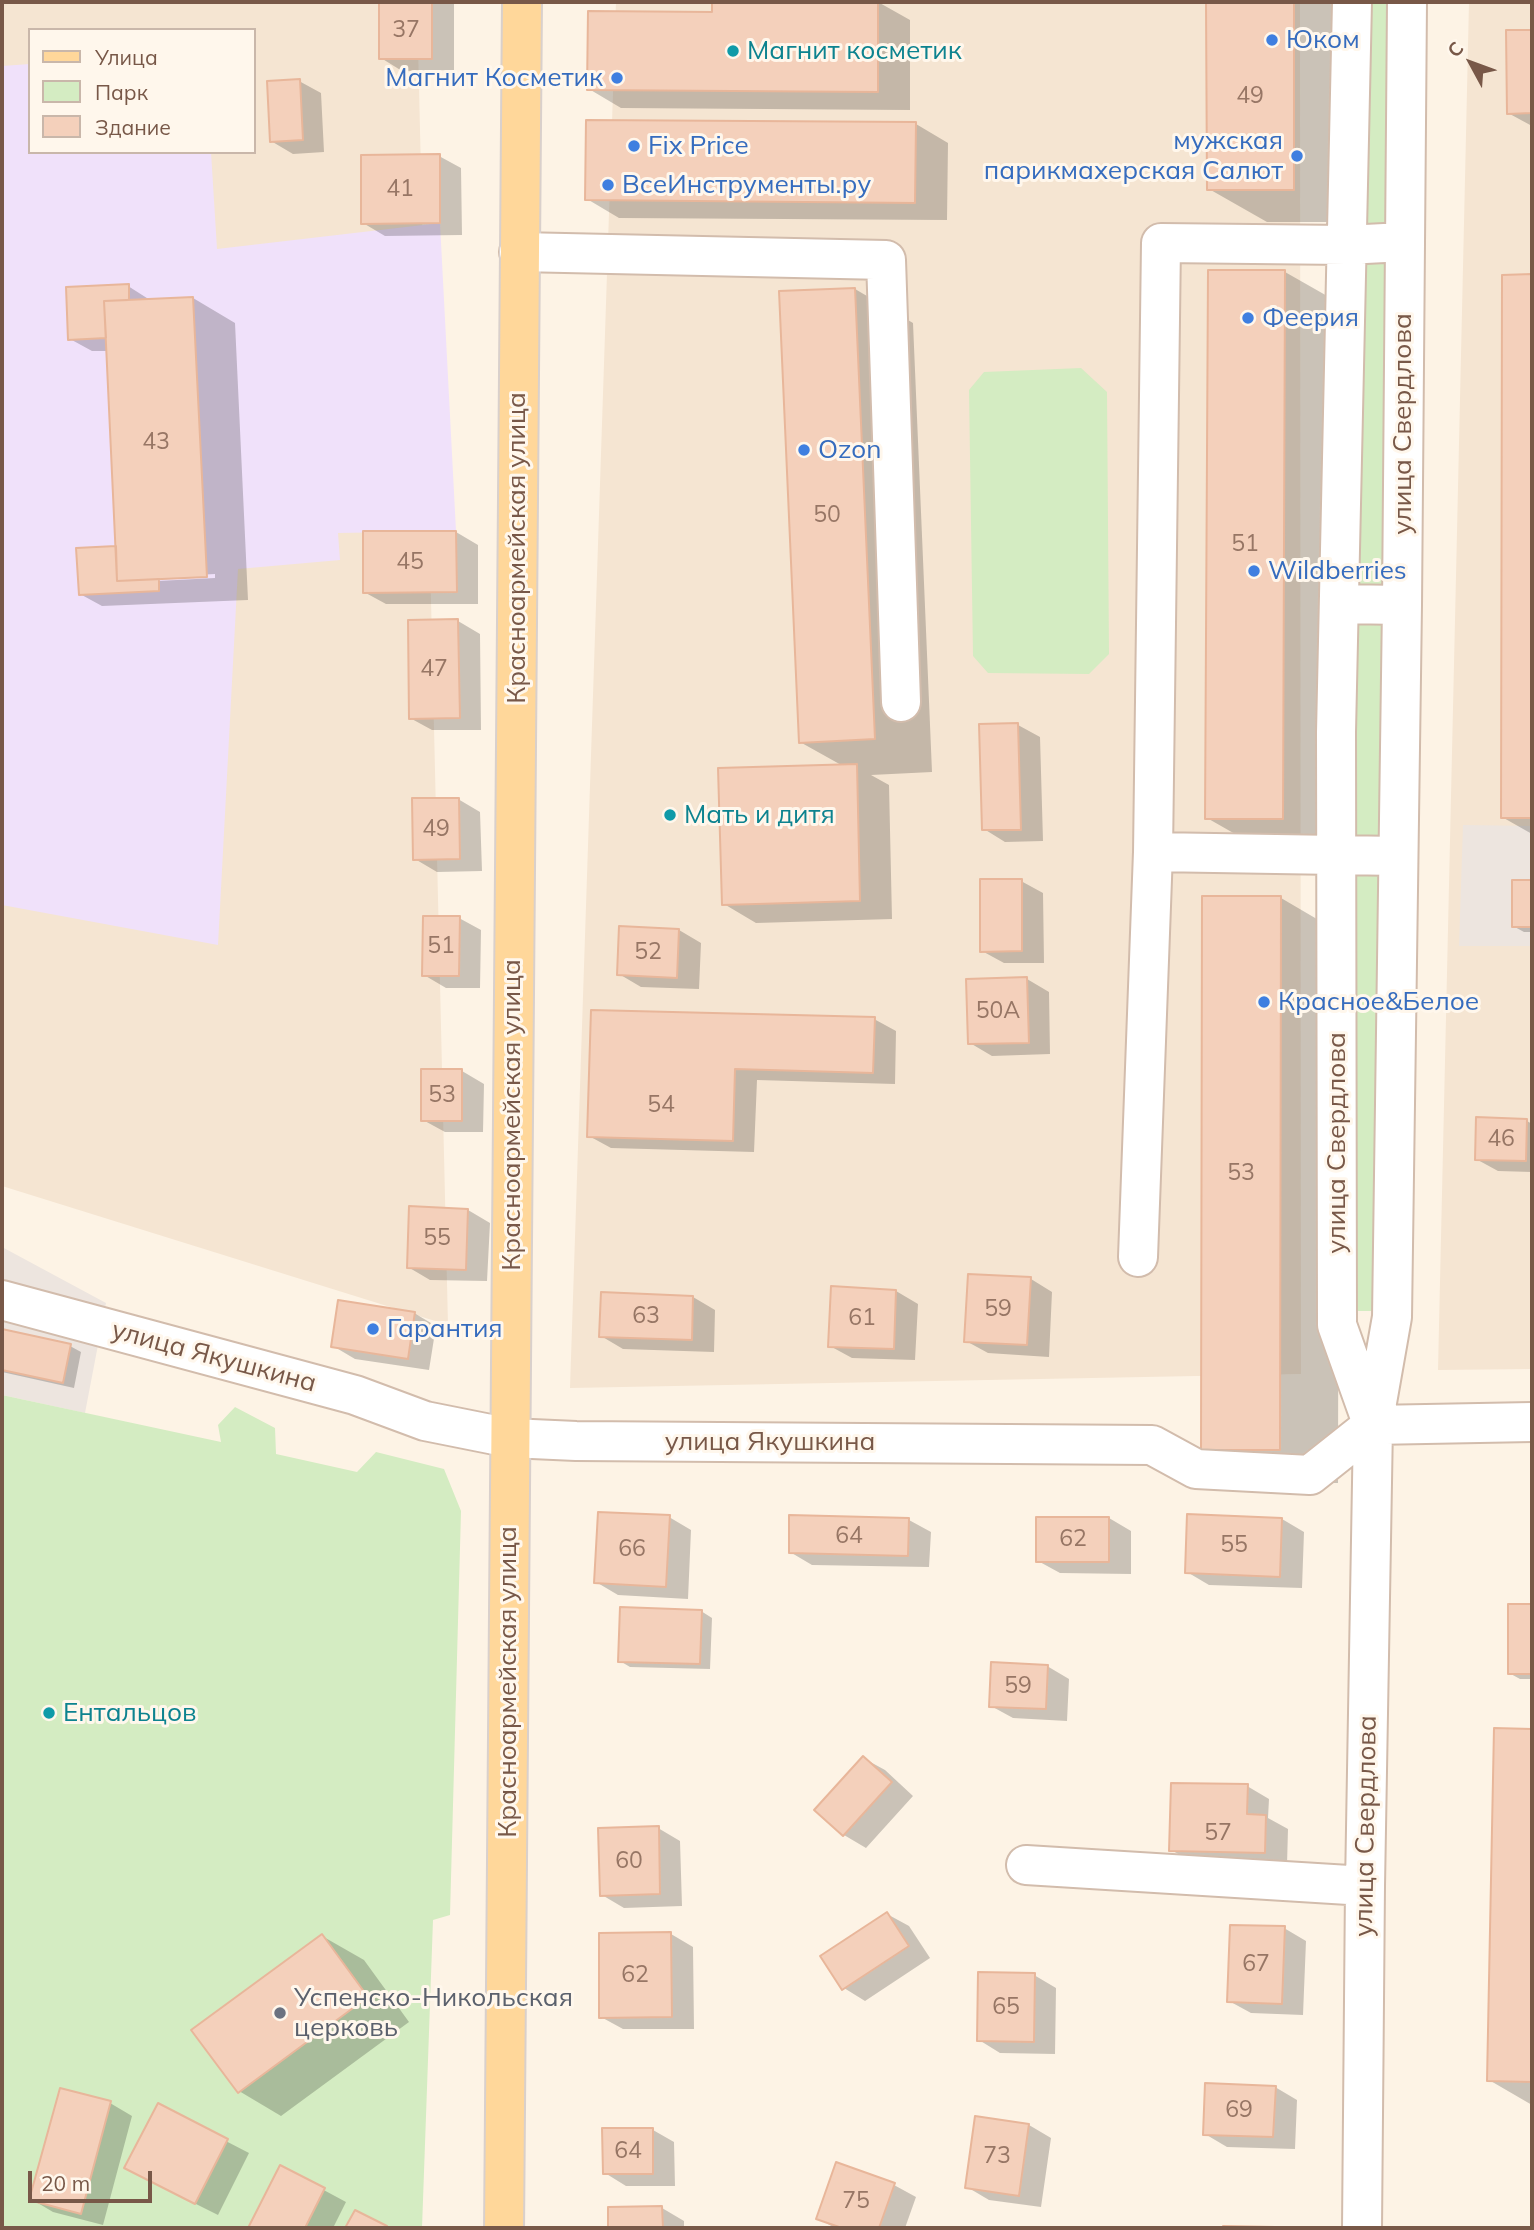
<!DOCTYPE html>
<html>
<head>
<meta charset="utf-8">
<style>
	body { margin:0 }
	#map { position:relative; width:1534px; height:2230px; overflow:hidden; background:#fdf3e5; font-family:Mulish,sans-serif }
	canvas { display:block }
	.frame { position:absolute; inset:0; border:4px solid #785848; pointer-events:none }
	.legend { position:absolute; left:28px; top:28px; width:228px; height:126px; box-sizing:border-box; background:#fff7ec; border:2px solid #c9b7aa; margin:0; padding:9px 12px; list-style:none; font-size:21px; color:#785848 }
	.legend li { display:flex; align-items:center; gap:14px; height:35px }
	.legend b { width:35px; border:2px solid #c9b7aa }
	.north { position:absolute; left:1436px; top:28px; width:70px; height:70px; -webkit-text-stroke:5px #fff7ec; paint-order:stroke; rotate:311deg; font-size:19px; font-weight:700; line-height:28px; text-align:center; color:#785848 }
	.north::after { content:''; display:block; margin:auto; width:24px; height:32px; background:#785848; clip-path:polygon(50% 0,100% 100%,50% 72%,0 100%) }
	.scale { position:absolute; left:28px; top:2171px; width:124px; height:32px; box-sizing:border-box; border:4px solid #785848; border-top:0; padding-left:9px; font-size:21px; line-height:24px; white-space:nowrap; color:#785848; -webkit-text-stroke:5px #fff7ec; paint-order:stroke }
</style>
</head>
<body>
<div id="map">
<canvas width="1534" height="2230"></canvas>
<div class="frame"></div>
<ul class="legend">
<li><b style="height:9px;background:#ffd79a"></b>Улица</li>
<li><b style="height:19px;background:#d4ecc2"></b>Парк</li>
<li><b style="height:19px;background:#f4d0bb"></b>Здание</li>
</ul>
<div class="north">С</div>
<div class="scale">20 m</div>
</div>
<script>
const ctx = document.querySelector('canvas').getContext('2d');
ctx.lineJoin = 'round';
function fill(path, color) {
  ctx.fillStyle = color;
  ctx.fill(path, 'evenodd');
}
function trace(path, color, width, dash) {
  ctx.strokeStyle = color;
  ctx.lineWidth = width;
  ctx.lineCap = dash ? 'butt' : 'round';
  ctx.setLineDash(dash || []);
  ctx.stroke(path);
}
function drawText(font, color, halo, rows, align = 'center') {
  ctx.font = font + ' Mulish,sans-serif';
  ctx.lineWidth = 6;
  ctx.setLineDash([]);
  ctx.textBaseline = 'middle';
  ctx.strokeStyle = halo;
  ctx.fillStyle = color;
  for (const [text, x, y, turn = 0] of rows) {
    ctx.save();
    ctx.translate(x, y);
    ctx.rotate((+turn || 0) * Math.PI / 180);
    ctx.textAlign = isNaN(turn) ? turn : align;
    if (halo) ctx.strokeText(text, 0, 0);
    ctx.fillText(text, 0, 0);
    ctx.restore();
  }
}
const residential = new Path2D(`
	M2,2H417L448,1325L2,1186ZM30,30H254V152H30Z
	M616,2H1300L1301,1374L570,1388Z
	M1469,2H1532V1369L1438,1370Z`);
const industrial = new Path2D(`
	M1463,825L1532,826V946H1459Z
	M2,1247L106,1303L85,1413L2,1395Z`);
const education = new Path2D(`
	M30,64V152H211L217,249L440,223L456,531L338,533L340,560L238,569L218,945L2,905V66Z`);
const green = new Path2D(`
	M1358,2H1399L1397,237H1356Z
	M1352,255L1393,256L1390,595H1349Z
	M1081,368L1107,392L1109,654L1089,674L988,673L973,656L969,390L984,372Z
	M1349,615H1392L1388,847L1344,846Z
	M1347,868H1385L1384,1311H1345Z
	M2,1395L221,1442L218,1425L235,1407L275,1428L276,1454L357,1472L376,1452L444,1469L461,1511L450,1915L433,1920L422,2228H2Z`);
const shadow = new Path2D(`
	M380,2H454V70L402,71L381,58Z
	M714,2H878L910,20V110L621,108L589,89L714,13Z
	M1208,2H1327L1352,16V222H1267L1209,189Z
	M1508,32H1532V126L1508,113Z
	M299,81L321,93L324,152L293,154L271,141Z
	M916,124L948,143L947,220L619,218L587,199Z
	M439,156L461,168L462,235L385,236L363,223Z
	M1285,272L1343,305L1340,851H1265L1207,818Z
	M1504,276H1532V834L1502,817Z
	M128,286L150,300L193,298L235,323L248,600L102,606L80,594L118,548L108,351H92L70,339ZM215,574V578L158,581V577Z
	M855,289L913,323L932,772L871,775L889,785L892,919L756,923L724,904L843,766L800,742Z
	M456,532L478,545V604H386L364,592Z
	M458,621L480,634L481,730H432L410,718Z
	M1018,725L1040,737L1043,841L1005,842L984,829Z
	M458,799L480,812L482,871L437,872L415,859Z
	M1021,881L1043,893L1044,963H1004L982,951Z
	M1514,881L1532,882V932H1524L1513,926Z
	M1281,898L1339,932L1338,1483H1261L1203,1449Z
	M459,918L481,930L480,988H446L424,975Z
	M679,930L701,943L699,989L641,987L619,974Z
	M1027,979L1049,992L1050,1054L992,1056L970,1043Z
	M592,1011L874,1019L896,1031L895,1084L757,1080L754,1152L611,1148L589,1136Z
	M462,1071L484,1084L483,1132H445L423,1120Z
	M1527,1121L1532,1124V1172L1498,1171L1476,1159Z
	M468,1210L490,1223L487,1281L430,1280L408,1267Z
	M1031,1279L1052,1292L1049,1357L988,1353L966,1341Z
	M896,1291L918,1304L915,1360L852,1358L830,1346Z
	M602,1294L693,1297L715,1310L714,1352L623,1349L601,1336Z
	M414,1313L436,1326L429,1370L355,1359L333,1346Z
	M2,1330L70,1346L81,1352L74,1388L2,1372Z
	M669,1517L691,1530L688,1599L618,1595L596,1582Z
	M1109,1518L1131,1531V1574L1060,1573L1038,1561Z
	M1282,1519L1304,1532L1302,1588L1209,1585L1187,1572Z
	M909,1520L931,1532L929,1567L812,1565L790,1552Z
	M1510,1605H1532V1679H1520L1509,1673Z
	M701,1611L712,1618L710,1669L630,1667L620,1661Z
	M1047,1666L1069,1679L1067,1721L1013,1718L991,1706Z
	M1496,1730L1532,1731V2105L1489,2080Z
	M863,1758L885,1770L913,1796L866,1848L844,1835L816,1810Z
	M1247,1786L1269,1799L1268,1818L1288,1829L1287,1865L1193,1862L1171,1850Z
	M658,1828L680,1841L682,1906L624,1908L602,1895Z
	M887,1914L909,1926L930,1958L865,2001L844,1988Z
	M1284,1928L1306,1941L1303,2015L1251,2013L1229,2001Z
	M671,1934L693,1947L694,2029H623L601,2017Z
	M322,1936L364,1960L409,2022L281,2116L239,2091Z
	M1034,1975L1056,1988L1055,2054L1000,2053L979,2040Z
	M1275,2087L1297,2100L1295,2149L1227,2147L1205,2134Z
	M110,2103L132,2116L103,2225L53,2212L31,2199Z
	M158,2106L249,2153L218,2215L148,2180Z
	M977,2118L1029,2125L1051,2138L1041,2207L989,2200L967,2187Z
	M653,2130L674,2142L675,2186H626L605,2173Z
	M281,2167L346,2202L333,2228H250Z
	M894,2185L916,2197L905,2228H835L819,2219Z
	M609,2208H662L684,2221V2228H610Z`);
const building = new Path2D(`
	M379,2H432V59H379Z
	M712,2H878V92L587,90L588,11L712,12Z
	M1206,2H1294V190H1207Z
	M1506,30H1532V113L1507,114Z
	M300,79L303,140L270,142L267,81Z
	M586,120L916,122L915,203L585,200Z
	M440,154V223L361,224V155Z
	M1208,270H1285L1283,819H1205Z
	M1532,274V818H1501L1502,275Z
	M129,284V300L104,301L106,338L68,340L66,287Z
	M855,288L875,739L799,743L779,291Z
	M193,297L207,577L117,581L104,301Z
	M363,531H456L457,592L363,593Z
	M116,546L117,581L159,579V591L79,595L76,548Z
	M458,619L460,718L409,719L408,620Z
	M1018,723L1021,830H982L979,724Z
	M857,764L860,901L722,905L718,768Z
	M412,798H459L460,859L413,860Z
	M980,879H1022V951L980,952Z
	M1512,880H1532V927H1512Z
	M1202,896H1281L1280,1450H1201Z
	M423,916H460L459,976H422Z
	M619,926L679,929L677,978L617,975Z
	M1027,977L1029,1043L968,1044L966,979Z
	M591,1010L875,1017L873,1073L735,1069L733,1141L587,1137Z
	M421,1069H462V1121H421Z
	M1476,1117L1527,1119L1526,1161L1475,1160Z
	M409,1206L468,1209L466,1270L407,1268Z
	M968,1274L1031,1277L1027,1345L964,1342Z
	M831,1286L896,1290L894,1349L828,1347Z
	M601,1292L693,1296L692,1340L599,1337Z
	M338,1300L415,1312L408,1359L331,1347Z
	M2,1329L71,1344L63,1383L2,1370Z
	M598,1512L670,1515L666,1587L594,1583Z
	M1187,1514L1282,1518L1280,1577L1185,1573Z
	M789,1515L909,1518L908,1556L789,1553Z
	M1036,1517H1109V1562H1036Z
	M1508,1604H1532V1674H1508Z
	M620,1607L702,1610L700,1664L618,1662Z
	M991,1662L1048,1665L1046,1709L989,1707Z
	M1494,1728L1532,1729V2082L1487,2081Z
	M863,1756L892,1782L843,1836L814,1810Z
	M1171,1783L1248,1784L1247,1814L1266,1815L1265,1853L1169,1851Z
	M659,1826L660,1894L600,1896L598,1828Z
	M887,1912L909,1946L842,1990L820,1956Z
	M1230,1925L1285,1926L1282,2004L1227,2002Z
	M671,1932L672,2017L599,2018V1933Z
	M322,1934L368,1997L238,2093L191,2030Z
	M978,1972L1035,1973L1034,2042L977,2041Z
	M1205,2083L1276,2086L1273,2137L1203,2135Z
	M60,2088L111,2101L81,2214L29,2200Z
	M158,2103L228,2139L195,2204L124,2168Z
	M975,2116L1029,2124L1019,2196L965,2188Z
	M602,2128H653V2174H603Z
	M836,2162L895,2183L879,2228H842L816,2219Z
	M280,2165L325,2188L305,2228H248Z
	M662,2206L663,2228H608V2207Z
	M355,2210L387,2226L386,2228H345Z
	M1223,2226L1275,2227V2228H1223Z`);
const minor = new Path2D(`
	M1352,2L1336,732L1337,1325L1372,1423
	M519,252L886,260L901,702
	M1339,604L1402,605
	M1153,852L1161,243L1346,245L1404,242
	M1138,1257L1153,852L1398,856
	M2,1300L355,1395L425,1421L510,1438L576,1441L1152,1445L1196,1469L1310,1475L1373,1425L1532,1422
	M1026,1865L1365,1886
	M1362,2228L1365,1886L1373,1425L1392,1317L1402,605L1407,2`);
const major = new Path2D(`
	M504,2228L522,2`);
const markers = [
	[1272,40,7,"#3f7fe0"],
	[733,51,7,"#0f9aa8"],
	[617,78,7,"#3f7fe0"],
	[634,146,7,"#3f7fe0"],
	[1297,156,7,"#3f7fe0"],
	[608,185,7,"#3f7fe0"],
	[1248,318,7,"#3f7fe0"],
	[804,450,7,"#3f7fe0"],
	[1254,571,7,"#3f7fe0"],
	[670,815,7,"#0f9aa8"],
	[1264,1002,7,"#3f7fe0"],
	[373,1329,7,"#3f7fe0"],
	[49,1713,7,"#0f9aa8"],
	[280,2013,7,"#6b7280"]
];
const numberNames = [
	["37",406,30],
	["49",1250,96],
	["41",400,189],
	["43",156,442],
	["50",827,515],
	["51",1245,544],
	["45",410,562],
	["47",434,669],
	["49",436,829],
	["51",441,946],
	["52",648,952],
	["50А",998,1011],
	["53",442,1095],
	["54",661,1105],
	["46",1501,1139],
	["53",1241,1173],
	["55",437,1238],
	["59",998,1309],
	["63",646,1316],
	["61",862,1318],
	["64",849,1536],
	["62",1073,1539],
	["55",1234,1545],
	["66",632,1549],
	["59",1018,1686],
	["57",1218,1833],
	["60",629,1861],
	["67",1256,1964],
	["62",635,1975],
	["65",1006,2007],
	["69",1239,2110],
	["64",628,2151],
	["73",997,2156],
	["75",856,2201]
];
const shopNames = [
	["Юком",1286,40],
	["Магнит Косметик",603,78,"right"],
	["мужская",1283,141,"right"],
	["парикмахерская Салют",1283,171,"right"],
	["Fix Price",648,146],
	["ВсеИнструменты.ру",622,185],
	["Феерия",1262,318],
	["Ozon",818,450],
	["Wildberries",1268,571],
	["Красное&Белое",1278,1002],
	["Гарантия",387,1329]
];
const cultureNames = [
	["Магнит косметик",747,51],
	["Мать и дитя",684,815],
	["Ентальцов",63,1713]
];
const streetNames = [
	["улица Свердлова",1403,424,-90],
	["Красноармейская улица",517,548,-90],
	["Красноармейская улица",512,1115,-90],
	["улица Свердлова",1337,1143,-90],
	["улица Якушкина",214,1357,15],
	["улица Якушкина",770,1442],
	["Красноармейская улица",508,1682,-90],
	["улица Свердлова",1366,1826,-89]
];
const worshipNames = [
	["Успенско-Никольская",294,1998],
	["церковь",294,2028]
];
fill(residential, '#f5e5d2');
fill(industrial, '#ede5df');
fill(education, '#f0e1fa');
fill(green, '#d4ecc2');
fill(shadow, '#0003');
fill(building, '#f4d0bb');
trace(building, '#e8b69a', 2);
trace(minor, '#d2bcac', 42);
trace(major, '#d9d0cc', 42);
trace(minor, '#fff', 38);
trace(major, '#ffd79a', 38);
for (const [x, y, r, color] of markers) {
  const dot = new Path2D();
  dot.arc(x, y, r, 0, 2 * Math.PI);
  ctx.fillStyle = color;
  ctx.fill(dot);
  trace(dot, '#fff7ec', 2.5);
}
drawText('23px', '#977665', null, numberNames);
drawText('26px', '#366cbe', '#fff7ec', shopNames, 'left');
drawText('26px', '#0d838f', '#fff7ec', cultureNames, 'left');
drawText('26px', '#785848', '#fff7ec', streetNames);
drawText('26px', '#5b616d', '#fff7ec', worshipNames, 'left');
</script>
</body>
</html>
